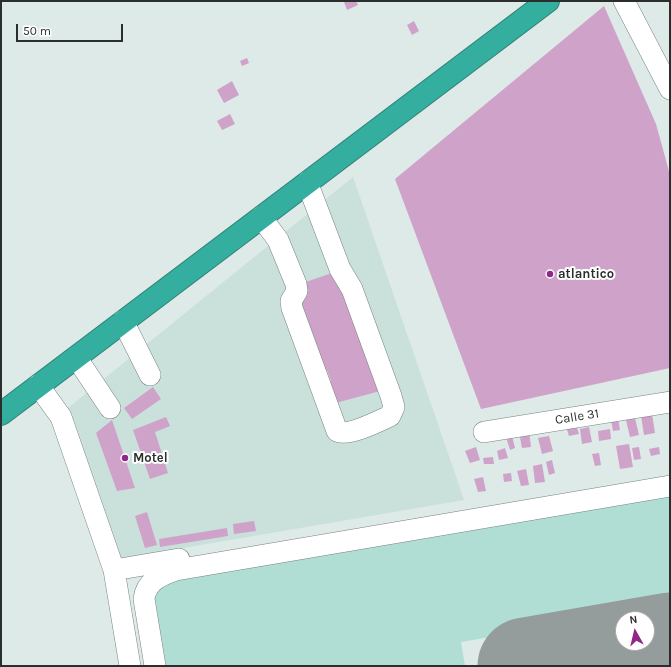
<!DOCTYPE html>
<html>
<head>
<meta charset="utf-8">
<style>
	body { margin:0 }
	#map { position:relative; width:671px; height:667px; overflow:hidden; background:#ddeae7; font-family:Karla,sans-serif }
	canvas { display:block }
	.frame { position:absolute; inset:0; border:2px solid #2a2f2e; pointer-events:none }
	.north { position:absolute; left:615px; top:611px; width:40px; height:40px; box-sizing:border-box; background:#fff; border:1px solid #aaacab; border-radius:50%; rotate:352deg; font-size:11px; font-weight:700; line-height:16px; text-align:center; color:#2a2f2e }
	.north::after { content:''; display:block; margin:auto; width:14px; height:18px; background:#90278b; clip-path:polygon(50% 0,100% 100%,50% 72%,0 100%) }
	.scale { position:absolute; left:16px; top:24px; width:107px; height:18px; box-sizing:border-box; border:2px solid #2a2f2e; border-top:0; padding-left:5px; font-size:12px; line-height:14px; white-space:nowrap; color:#2a2f2e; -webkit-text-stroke:3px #fff; paint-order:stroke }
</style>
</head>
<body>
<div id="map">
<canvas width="671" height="667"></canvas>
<div class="frame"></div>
<div class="north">N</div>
<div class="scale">50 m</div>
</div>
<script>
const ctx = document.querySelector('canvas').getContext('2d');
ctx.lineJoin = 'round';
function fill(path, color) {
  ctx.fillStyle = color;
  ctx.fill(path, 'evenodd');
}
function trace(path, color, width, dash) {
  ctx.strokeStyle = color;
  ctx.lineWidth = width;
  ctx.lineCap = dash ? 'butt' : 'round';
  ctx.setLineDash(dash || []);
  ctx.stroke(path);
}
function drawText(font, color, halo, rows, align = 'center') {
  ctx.font = font + ' Karla,sans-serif';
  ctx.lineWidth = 4;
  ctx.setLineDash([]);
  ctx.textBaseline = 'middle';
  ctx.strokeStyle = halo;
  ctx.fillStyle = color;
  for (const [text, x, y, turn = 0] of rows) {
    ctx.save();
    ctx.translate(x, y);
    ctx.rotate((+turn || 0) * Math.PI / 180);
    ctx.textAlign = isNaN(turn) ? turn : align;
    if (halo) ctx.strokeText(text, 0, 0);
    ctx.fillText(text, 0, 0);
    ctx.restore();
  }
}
const built = new Path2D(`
	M353,177L464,500L119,559L68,408Z`);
const green = new Path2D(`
	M670,494V606L461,642L465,666H163L153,602L157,589L167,581Z`);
const runway = new Path2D(`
	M526,666L670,641`);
const building = new Path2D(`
	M356,1L358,5L347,10L344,2Z
	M604,6L656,124L670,175V368L481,409L395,179Z
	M414,21L419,31L412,35L407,25Z
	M247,58L249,63L242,66L240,61Z
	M232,81L239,95L224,103L217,90Z
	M230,114L235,124L222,130L217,121Z
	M335,272L380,391L332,404L326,384L331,381L327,370L321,373L299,299L300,284Z
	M153,387L161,399L132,419L124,408Z
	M651,407L655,433L644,435L640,409Z
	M166,417L170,426L155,432L168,473L150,479L133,430Z
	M618,418L620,430L613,431L611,419Z
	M635,418L639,435L630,437L626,420Z
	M112,420L135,488L117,491L96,433Z
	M575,421L579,434L569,436L565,423Z
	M589,427L592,442L582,444L580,429Z
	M610,429L611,439L599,441L598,431Z
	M529,431L531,447L522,448L519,432Z
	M512,436L515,448L510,450L506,437Z
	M549,436L553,451L542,454L538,438Z
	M629,444L633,467L620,469L616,446Z
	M476,447L480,460L470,463L465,451Z
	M639,447L641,459L634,460L632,448Z
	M659,447L660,454L651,456L649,449Z
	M505,448L508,458L499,460L497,451Z
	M599,453L601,465L595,466L592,454Z
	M493,457L494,464H484L483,458Z
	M552,460L555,473L549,475L546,462Z
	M542,464L545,482L535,483L533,466Z
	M526,469L529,485L521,486L517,471Z
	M511,473L512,481L504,482L503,474Z
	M483,477L486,491L478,492L474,479Z
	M147,512L157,545L145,548L135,516Z
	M254,521L256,531L234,534L233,524Z
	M227,528L228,536L160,547L159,539Z`);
const minor = new Path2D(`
	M624,1L670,89
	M261,217L278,240L296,284L297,291L291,301L292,308L337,431C348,437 379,421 390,416L394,407L391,396L352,289L340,269L307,182
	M123,321L150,375
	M76,357L110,408
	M38,385L61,417L114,570L130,666
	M484,432L670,402
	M114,570L179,559
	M155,666L144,599C146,581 161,575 176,570L670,486`);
const highway = new Path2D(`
	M1,414L548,1`);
const markers = [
	[550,274,4,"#90278b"],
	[125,458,4,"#90278b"]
];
const poiNames = [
	["atlantico",558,274],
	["Motel",133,458]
];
const streetNames = [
	["Calle 31",577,417,-9]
];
fill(built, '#cae0db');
fill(green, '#b0ddd4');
trace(runway, '#949d9b', 97);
fill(building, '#cfa2ca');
trace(minor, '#778380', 22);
trace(highway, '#308277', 24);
trace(minor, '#fff', 21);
trace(highway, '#34ae9e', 22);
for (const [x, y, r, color] of markers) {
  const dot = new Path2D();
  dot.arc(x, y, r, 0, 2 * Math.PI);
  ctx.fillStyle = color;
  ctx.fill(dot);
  trace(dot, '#fff', 1.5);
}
drawText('bold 13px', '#2a2f2e', '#fff', poiNames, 'left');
drawText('13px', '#2a2f2e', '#fff', streetNames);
</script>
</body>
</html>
